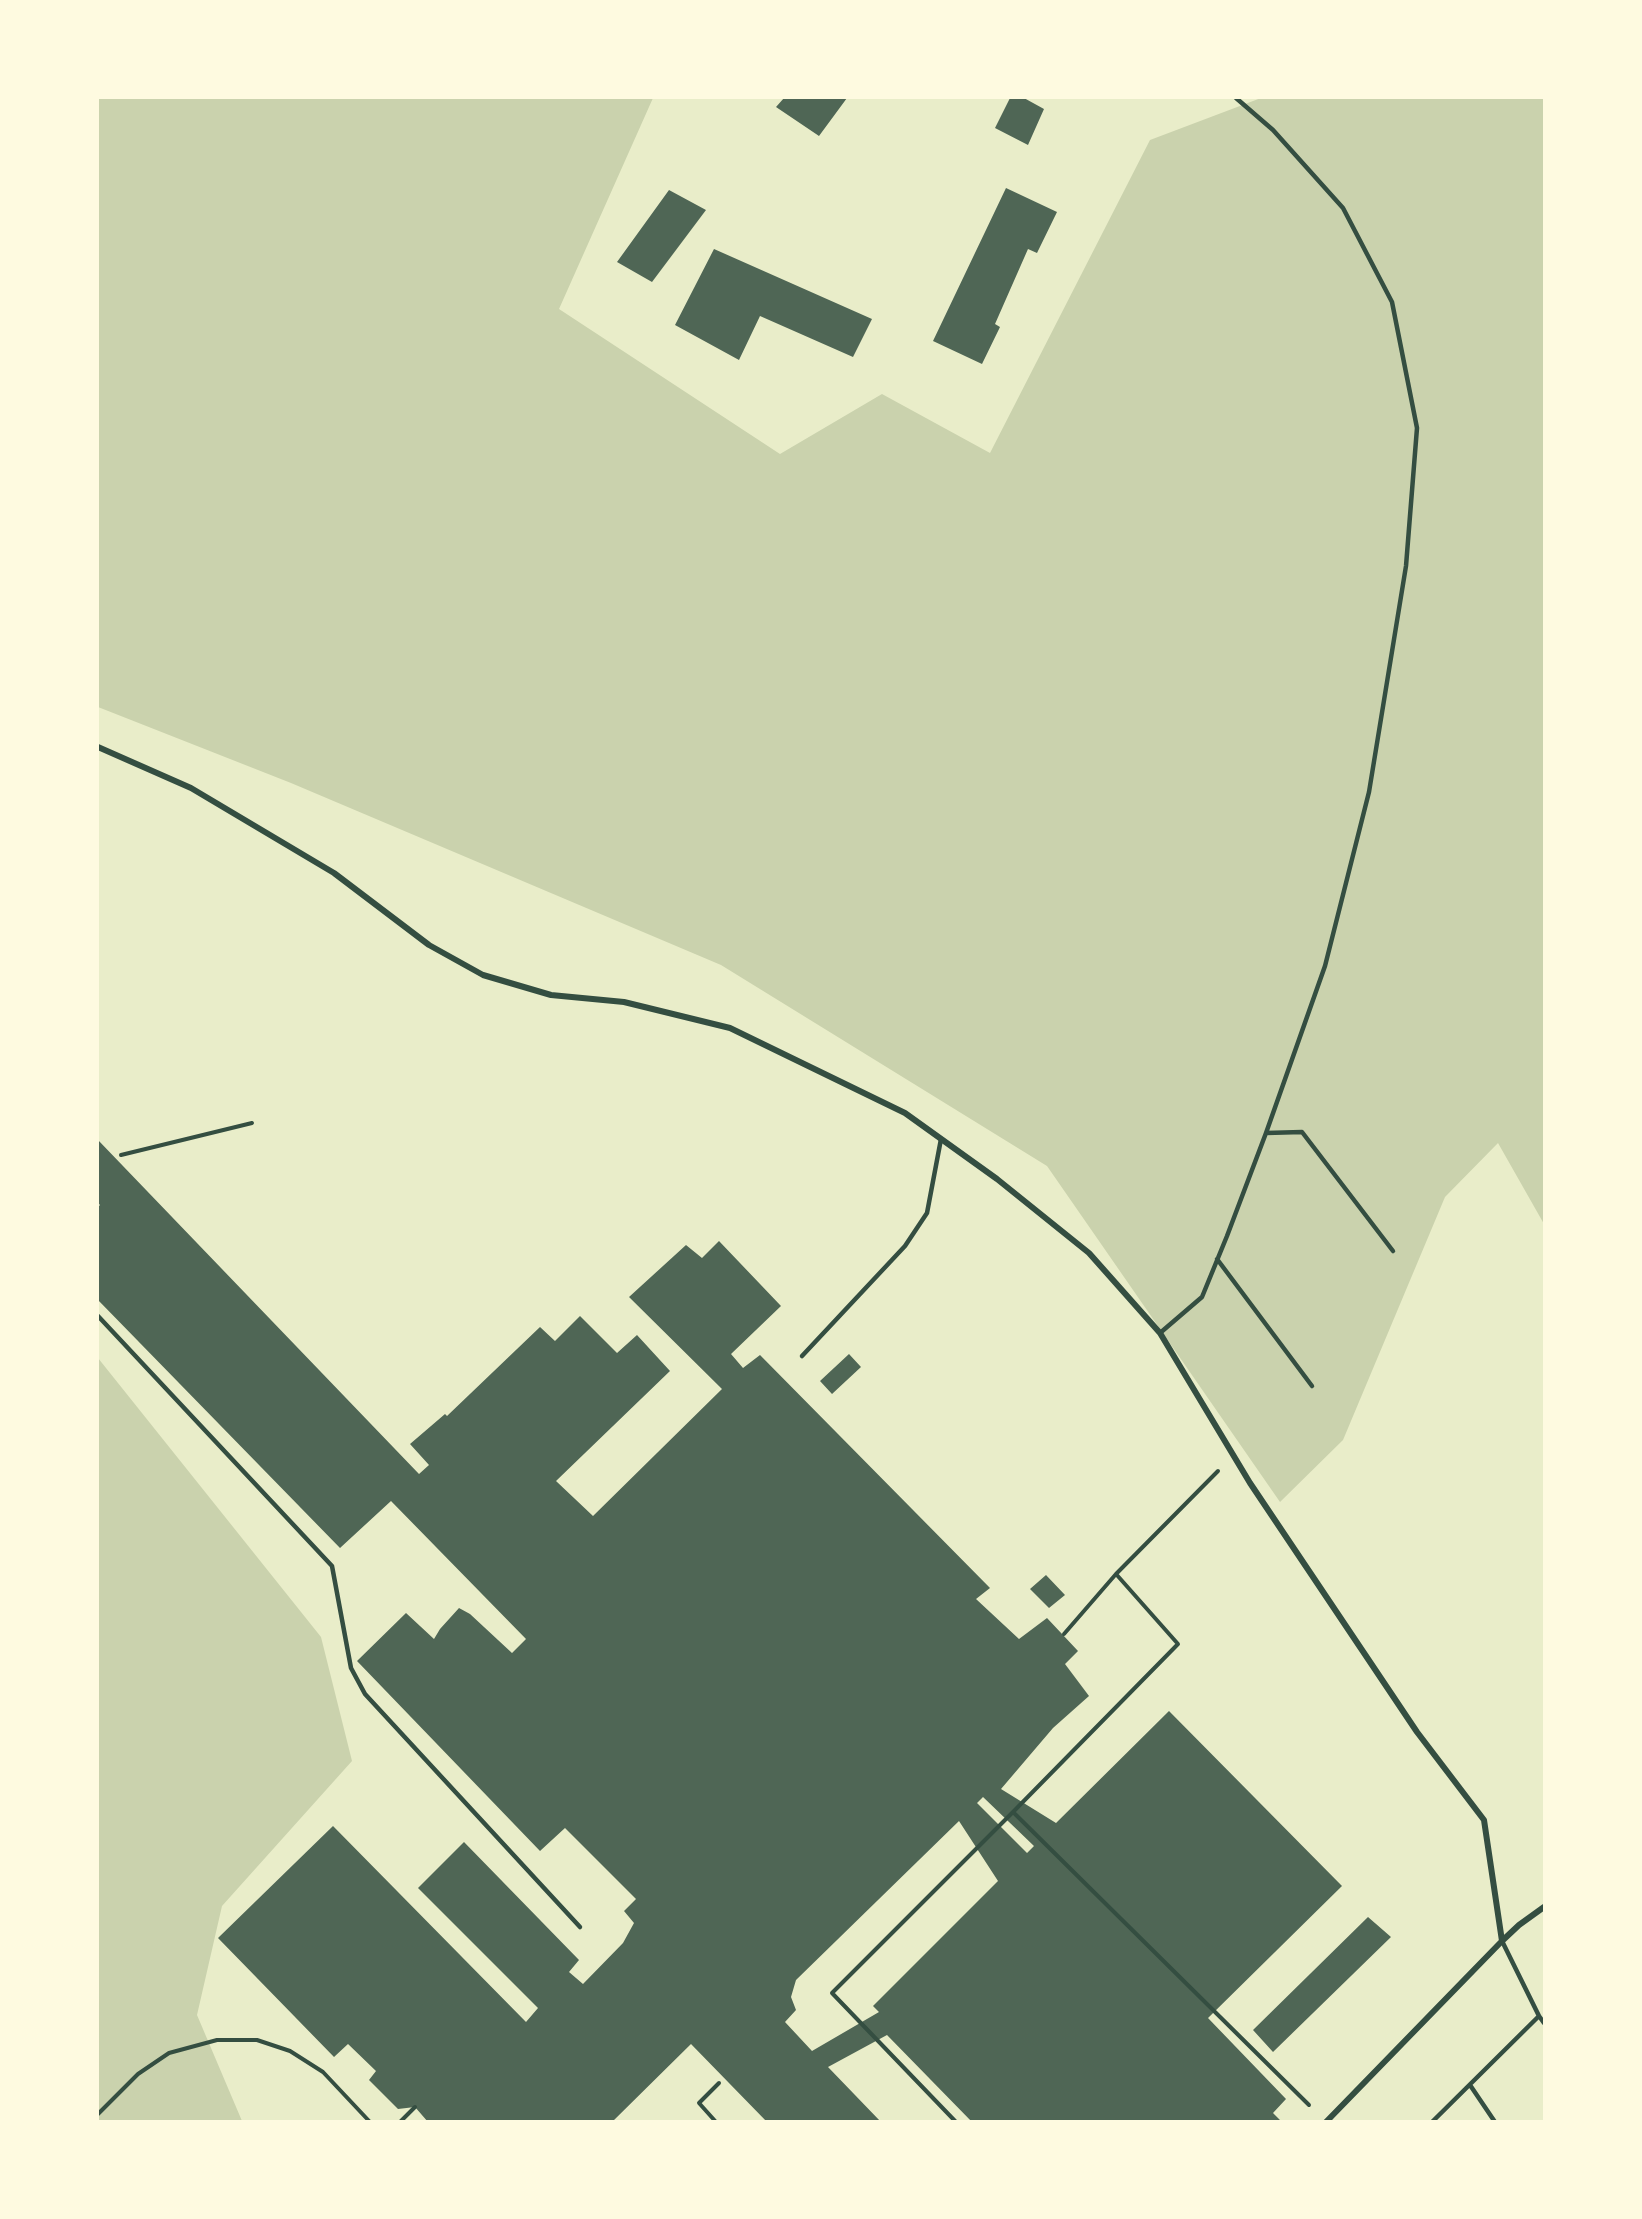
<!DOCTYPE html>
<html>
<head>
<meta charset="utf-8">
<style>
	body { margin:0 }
	#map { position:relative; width:1642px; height:2219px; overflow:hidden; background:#e9edc9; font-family:"Source Sans 3",sans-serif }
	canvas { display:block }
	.frame { position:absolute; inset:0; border:99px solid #fefae0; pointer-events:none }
</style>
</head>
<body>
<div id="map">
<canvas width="1642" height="2219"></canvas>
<div class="frame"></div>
</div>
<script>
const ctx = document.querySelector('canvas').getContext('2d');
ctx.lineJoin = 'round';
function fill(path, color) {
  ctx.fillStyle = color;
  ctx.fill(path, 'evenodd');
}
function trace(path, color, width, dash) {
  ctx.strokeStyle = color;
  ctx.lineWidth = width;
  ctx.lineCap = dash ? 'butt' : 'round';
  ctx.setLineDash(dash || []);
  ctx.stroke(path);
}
const green = new Path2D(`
	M98,98H653L559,309L780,454L882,394L990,453L1150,140L1261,98H1544V1224L1498,1143L1445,1197L1343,1440L1280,1502L1047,1166L721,965L291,783L98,707Z
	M98,1358L321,1637L352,1761L222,1906L197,2015L242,2121H98Z`);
const building = new Path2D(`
	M784,98H847L819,136L776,107Z
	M1010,98H1024L1044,109L1028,145L995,128Z
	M1006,188L1057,212L1037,253L1028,249L995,324L1000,327L982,364L933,341Z
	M669,190L706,210L652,282L617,262Z
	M714,249L872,319L853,357L760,316L739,360L675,325Z
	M98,1140L419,1474L429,1465L410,1444L445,1414L447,1416L540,1327L555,1341L580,1316L617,1353L637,1335L670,1371L556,1481L593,1516L722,1389L629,1297L686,1245L702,1258L719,1241L781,1306L731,1354L743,1368L760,1355L990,1588L976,1599L1019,1639L1047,1618L1078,1651L1065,1664L1089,1696L1053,1728L1001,1789L1056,1823L1169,1711L1342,1886L1208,2018L1286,2099L1273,2113L1282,2122H972L887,2035L828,2067L881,2122H767L691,2044L612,2122H428L415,2107L398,2109L369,2080L376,2071L348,2044L334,2057L218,1938L333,1826L526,2022L538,2008L418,1888L464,1842L579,1960L569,1972L583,1984L623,1943L634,1923L624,1911L636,1899L565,1828L540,1851L357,1661L406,1613L434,1639L440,1629L459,1608L470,1614L512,1653L526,1639L391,1501L340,1548L98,1300V1207L100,1205L98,1203ZM983,1797L1034,1846L1027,1853L977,1803ZM959,1821L998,1881L873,2006L879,2012L812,2051L785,2022L796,2010L791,1997L796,1980Z
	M849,1354L861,1367L832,1394L820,1381Z
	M1046,1575L1065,1595L1049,1608L1030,1589Z
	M1368,1917L1391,1937L1273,2052L1253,2030Z`);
const path = new Path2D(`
	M121,1155L252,1123
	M1064,1634L1116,1574L1218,1471
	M1013,1812L1309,2105
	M98,2114L138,2074L169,2053L217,2040H257L290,2051L323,2072L370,2122
	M400,2122L415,2107
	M716,2122L699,2103L719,2083
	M956,2122L832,1993L1013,1812L1178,1644L1116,1574`);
const service = new Path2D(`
	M1236,98L1273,130L1343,208L1392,302L1417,428L1406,566L1369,792L1325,966L1266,1133
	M1217,1259L1312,1386
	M98,1316L332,1566L351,1668L365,1694L580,1927
	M1160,1333L1202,1297L1227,1236L1266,1133L1302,1132L1393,1251
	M802,1356L905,1246L927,1213L941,1139
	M1502,1941L1539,2016
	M1470,2085L1495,2122
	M1432,2122L1539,2016L1544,2023`);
const minor = new Path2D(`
	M98,747L191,788L334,873L429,945L483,975L551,995L624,1002L730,1028L905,1113L997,1179L1089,1253L1160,1333L1250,1483L1417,1732L1484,1820L1502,1941
	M1326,2122L1502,1941L1519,1925L1544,1907`);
fill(green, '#cad2ad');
fill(building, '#4f6655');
trace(path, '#344e41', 4);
trace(service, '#344e41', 4.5);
trace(minor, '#344e41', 6);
</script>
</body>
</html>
